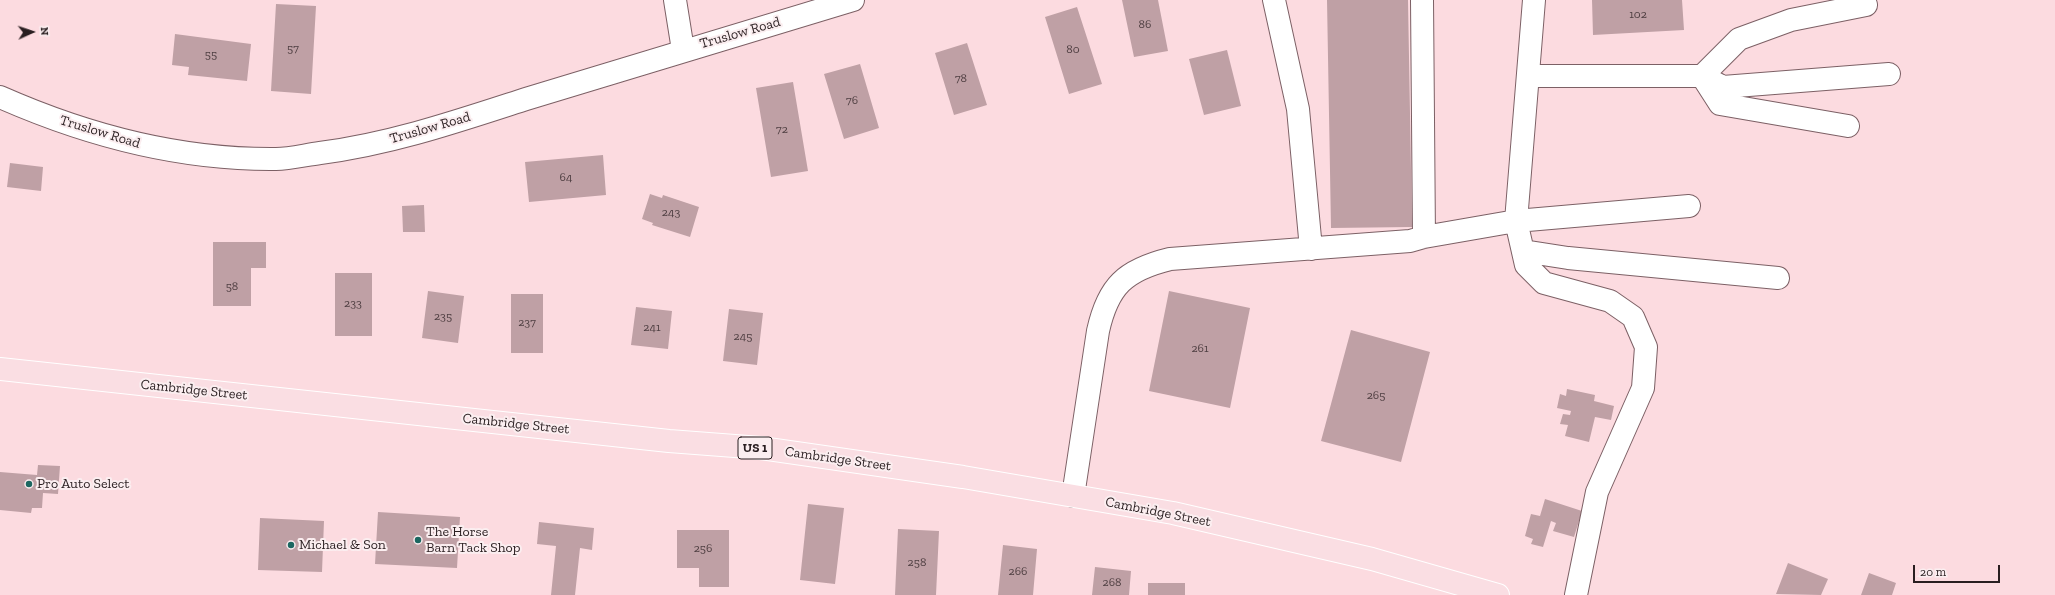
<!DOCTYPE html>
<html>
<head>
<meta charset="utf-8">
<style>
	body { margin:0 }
	#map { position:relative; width:2055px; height:595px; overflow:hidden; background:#fcdbe0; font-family:"Zilla Slab",serif }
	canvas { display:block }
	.north { position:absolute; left:12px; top:12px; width:40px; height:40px; -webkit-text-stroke:3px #fbeef0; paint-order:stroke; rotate:87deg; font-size:11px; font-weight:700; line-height:16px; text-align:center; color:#291e20 }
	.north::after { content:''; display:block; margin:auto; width:14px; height:18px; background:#291e20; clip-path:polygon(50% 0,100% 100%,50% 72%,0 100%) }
	.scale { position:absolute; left:1913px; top:565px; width:87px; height:18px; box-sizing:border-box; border:2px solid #291e20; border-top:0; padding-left:5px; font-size:12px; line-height:14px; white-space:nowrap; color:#291e20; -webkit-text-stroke:3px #fbeef0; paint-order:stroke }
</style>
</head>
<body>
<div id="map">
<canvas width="2055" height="595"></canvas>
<div class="north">N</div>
<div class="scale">20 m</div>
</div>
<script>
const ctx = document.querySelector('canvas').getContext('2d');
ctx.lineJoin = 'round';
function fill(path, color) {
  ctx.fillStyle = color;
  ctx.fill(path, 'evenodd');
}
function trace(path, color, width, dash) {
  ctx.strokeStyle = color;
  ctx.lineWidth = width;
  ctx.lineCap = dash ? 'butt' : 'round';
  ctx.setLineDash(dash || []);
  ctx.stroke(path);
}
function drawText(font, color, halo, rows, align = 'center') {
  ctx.font = font + ' "Zilla Slab",serif';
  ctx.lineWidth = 4;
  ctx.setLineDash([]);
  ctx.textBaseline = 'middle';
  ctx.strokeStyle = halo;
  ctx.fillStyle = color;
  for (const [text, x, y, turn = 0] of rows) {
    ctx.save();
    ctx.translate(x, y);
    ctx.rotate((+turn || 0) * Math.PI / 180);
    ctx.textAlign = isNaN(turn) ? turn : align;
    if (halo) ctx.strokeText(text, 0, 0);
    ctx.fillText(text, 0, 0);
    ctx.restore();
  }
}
const building = new Path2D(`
	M1122,0H1158L1168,51L1134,57Z
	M1327,0H1408L1412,227L1331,228Z
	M1592,0H1682L1684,30L1593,35Z
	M276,4L316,6L311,94L271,91Z
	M1077,7L1102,84L1069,94L1045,17Z
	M175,34L251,44L247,81L188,75L189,67L172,65Z
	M967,43L987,105L954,115L935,53Z
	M1227,50L1241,106L1204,115L1189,59Z
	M860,64L879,128L844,139L824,74Z
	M793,82L808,171L771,177L756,88Z
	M603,155L606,195L529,202L525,162Z
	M10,163L43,167L41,191L7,187Z
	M650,194L662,198L663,195L699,207L690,237L652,225L653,223L642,219Z
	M424,205L425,232H403L402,206Z
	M213,242H266V268H251V306H213Z
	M335,273H372V336H335Z
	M428,291L464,296L458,343L422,338Z
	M1169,291L1250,308L1230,408L1149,391Z
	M511,294H543V353H511Z
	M636,307L672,311L668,349L631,345Z
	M729,309L763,313L757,365L723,361Z
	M1351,330L1430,352L1401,462L1321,441Z
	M1567,389L1595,395L1594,401L1614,406L1611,420L1595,417L1589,442L1565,436L1568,425L1560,424L1563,414L1570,415L1571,411L1557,408L1560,394L1566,396Z
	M38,465L60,466L58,494L43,493L42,508H32L31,513L0,510V472L37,475Z
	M1545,499L1582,511L1574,537L1553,531L1556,523L1551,521L1543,547L1531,544L1533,539L1525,536L1531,514L1540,516Z
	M808,504L844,508L835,584L800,580Z
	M378,512L460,517L457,568L375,564Z
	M260,518L324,521L322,572L258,570Z
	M539,522L594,528L592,550L580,548L575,595H551L556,546L537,544Z
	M898,529L939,531L936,595H895Z
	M677,530H729V587H699V568H677Z
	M1003,545L1037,549L1033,595H998Z
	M1788,563L1828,579L1821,595L1776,594Z
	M1095,567L1131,571L1129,595H1092Z
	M1869,573L1896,583L1892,595H1861Z
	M1148,583H1185V595H1148Z`);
const minor = new Path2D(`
	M675,0L683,50
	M1274,0L1298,109L1311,249
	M1422,0L1424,237
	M1528,76H1702L1723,87L1889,74
	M0,97C86,135 181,160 276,159C290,159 305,155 320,153C391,144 458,121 526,99C635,65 744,32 853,0
	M1848,126L1720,104L1702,76L1739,39L1791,20L1866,5
	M1523,251L1568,258L1778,278
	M1073,496L1098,331C1108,286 1125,270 1170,259L1410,241L1424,237L1516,221L1534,0
	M1576,595L1597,492L1643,388L1646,347L1633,317L1610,301L1544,283L1526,265L1516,221L1689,206`);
const major = new Path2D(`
	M0,369L669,441L761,448L963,477L1173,513L1372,559L1498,595`);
const markers = [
	[29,484,4,"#1c6761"],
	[418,540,4,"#1c6761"],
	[291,545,4,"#1c6761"]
];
const numberNames = [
	["102",1638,15],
	["86",1145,25],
	["57",293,49],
	["80",1073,50],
	["55",211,55],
	["78",961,79],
	["76",852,101],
	["72",782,130],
	["64",566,178],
	["243",671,213],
	["58",232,287],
	["233",353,304],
	["235",443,317],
	["237",527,323],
	["241",652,328],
	["245",743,337],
	["261",1200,349],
	["265",1376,396],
	["256",703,549],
	["258",917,563],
	["266",1018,572],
	["268",1112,583]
];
const shields = [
	[755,448,34]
];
const shieldNames = [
	["US 1",755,448]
];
const streetNames = [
	["Truslow Road",740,33,-16],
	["Truslow Road",430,128,-16],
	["Truslow Road",100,132,17],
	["Cambridge Street",194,390,6],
	["Cambridge Street",516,424,6],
	["Cambridge Street",838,459,8],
	["Cambridge Street",1158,512,11]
];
const poiNames = [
	["Pro Auto Select",37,484],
	["The Horse",426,532],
	["Barn Tack Shop",426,548],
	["Michael & Son",299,545]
];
fill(building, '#bfa0a5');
trace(minor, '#7c6065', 24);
trace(major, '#fff', 24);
trace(minor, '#fff', 22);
trace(major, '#fadee3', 22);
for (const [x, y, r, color] of markers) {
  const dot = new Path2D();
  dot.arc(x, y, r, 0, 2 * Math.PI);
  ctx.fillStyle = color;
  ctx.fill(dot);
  trace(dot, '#fbeef0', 1.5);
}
drawText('12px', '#4e3e41', null, numberNames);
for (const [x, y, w] of shields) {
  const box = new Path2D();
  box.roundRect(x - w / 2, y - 11, w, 22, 3);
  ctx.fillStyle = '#fbeef0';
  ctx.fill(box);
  trace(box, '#291e20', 1);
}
drawText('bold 13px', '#291e20', null, shieldNames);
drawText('14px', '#291e20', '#fbeef0', streetNames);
drawText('14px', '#291e20', '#fbeef0', poiNames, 'left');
</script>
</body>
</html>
